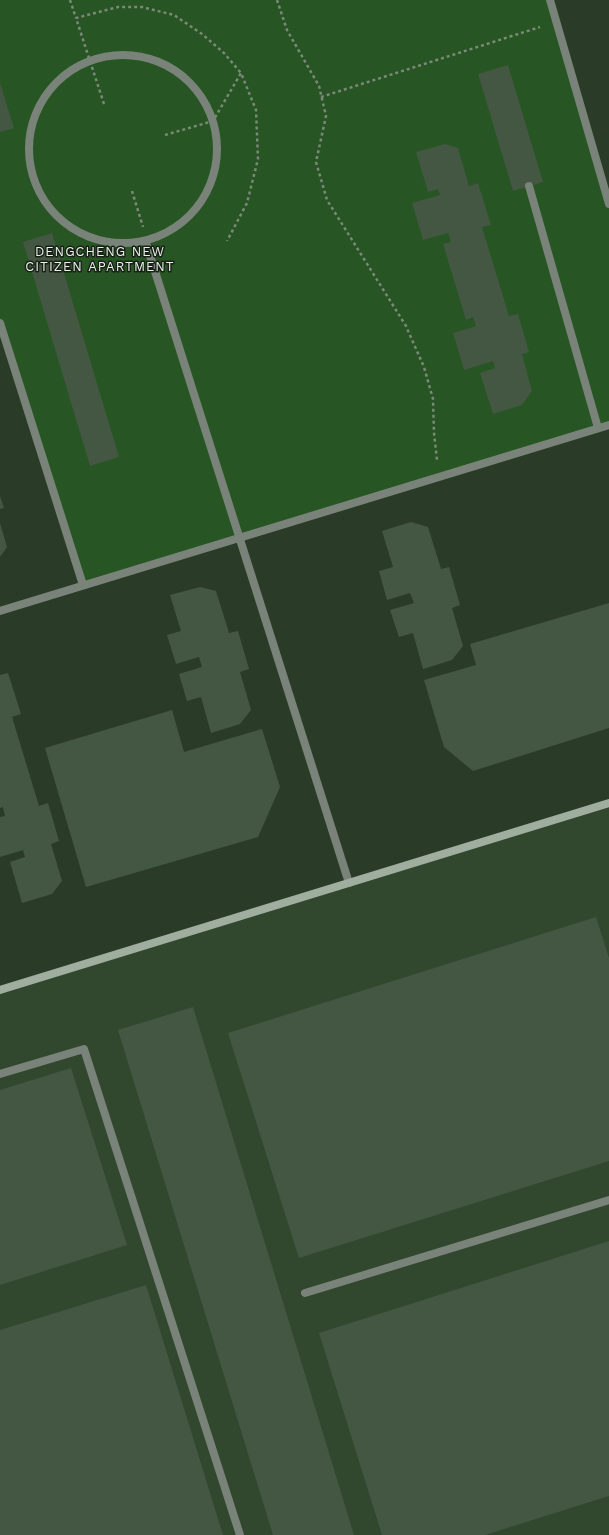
<!DOCTYPE html>
<html>
<head>
<meta charset="utf-8">
<style>
	body { margin:0 }
	canvas { display:block; background:#2a3c28 }
</style>
</head>
<body>
<canvas width="609" height="1535"></canvas>
<script>
const ctx = document.querySelector('canvas').getContext('2d');
ctx.lineJoin = 'round';
function fill(path, color) {
  ctx.fillStyle = color;
  ctx.fill(path, 'evenodd');
}
function trace(path, color, width, dash) {
  ctx.strokeStyle = color;
  ctx.lineWidth = width;
  ctx.lineCap = dash ? 'butt' : 'round';
  ctx.setLineDash(dash || []);
  ctx.stroke(path);
}
function drawText(font, color, halo, rows, align = 'center') {
  ctx.font = font + ' "Work Sans",sans-serif';
  ctx.lineWidth = 3;
  ctx.setLineDash([]);
  ctx.textBaseline = 'middle';
  ctx.strokeStyle = halo;
  ctx.fillStyle = color;
  for (const [text, x, y, turn = 0] of rows) {
    ctx.save();
    ctx.translate(x, y);
    ctx.rotate((+turn || 0) * Math.PI / 180);
    ctx.textAlign = isNaN(turn) ? turn : align;
    if (halo) ctx.strokeText(text, 0, 0);
    ctx.fillText(text, 0, 0);
    ctx.restore();
  }
}
const built = new Path2D(`
	M609,803V1535H0V990Z`);
const green = new Path2D(`
	M0,0H550L609,203V425L83,585L0,323Z`);
const building = new Path2D(`
	M508,65L543,182L513,191L478,74Z
	M0,83L14,128L0,132Z
	M445,144L458,148L469,186L478,183L491,225L482,227L509,316L518,314L529,352L522,354L532,391L522,405L493,414L480,373L495,368L493,361L464,370L453,333L476,326L473,317L466,320L443,244L451,242L448,233L423,240L412,203L440,195L438,189L428,192L416,152Z
	M52,233L119,457L90,466L23,242Z
	M0,496L4,508L0,509Z
	M411,522L428,527L441,569L449,567L460,605L452,608L463,646L452,660L423,669L413,633L399,637L390,610L414,603L410,593L387,600L379,571L393,567L382,531Z
	M0,523L7,547L0,557Z
	M200,587L216,591L229,633L238,631L249,669L240,672L251,710L240,724L211,733L201,697L187,701L179,674L202,667L199,657L176,664L167,635L181,631L170,595Z
	M609,603V728L473,771L444,747L424,680L476,665L470,644Z
	M8,673L21,714L12,717L39,806L48,803L59,841L51,844L62,881L52,894L22,903L10,862L25,857L23,850L0,857V817L5,816L3,807L0,808V675Z
	M172,710L184,752L262,729L280,787L258,837L86,887L45,748Z
	M596,917L609,958V1161L299,1258L228,1033Z
	M193,1007L354,1535H273L118,1030Z
	M71,1068L127,1245L0,1285V1090Z
	M609,1241V1496L485,1535H382L319,1333Z
	M146,1285L223,1535H0V1330Z`);
const path = new Path2D(`
	M70,0L76,18
	M277,0L287,30L319,86L326,116L316,162L327,200L406,326L424,367L433,399L434,433L437,460
	M321,97L540,27
	M104,104L76,18L118,7H142L174,15L202,34L224,53L241,73
	M165,135L213,121L241,73L256,110L258,159L247,203L227,241
	M132,191L143,227`);
const lane = new Path2D(`
	M550,0L609,204
	M29 149a94 94 0 1 1 188 0a94 94 0 1 1-188 0Z
	M529,186L598,428
	M146,243L349,883
	M0,323L83,585
	M0,611L609,425
	M0,1074L84,1049L240,1535
	M305,1293L609,1200`);
const secondary = new Path2D(`
	M0,990L609,803`);
const neighbourhoodNames = [
	["DENGCHENG NEW",100,252],
	["CITIZEN APARTMENT",100,267]
];
fill(built, '#31482e');
fill(green, '#275524');
fill(building, '#445742');
trace(path, '#7a8978', 2.5, [3, 3]);
trace(lane, '#7a8379', 8);
trace(secondary, '#9fae9e', 8);
ctx.letterSpacing = '1px';
drawText('13px', '#e9f4e8', '#182017', neighbourhoodNames);
ctx.letterSpacing = '0px';
</script>
</body>
</html>
